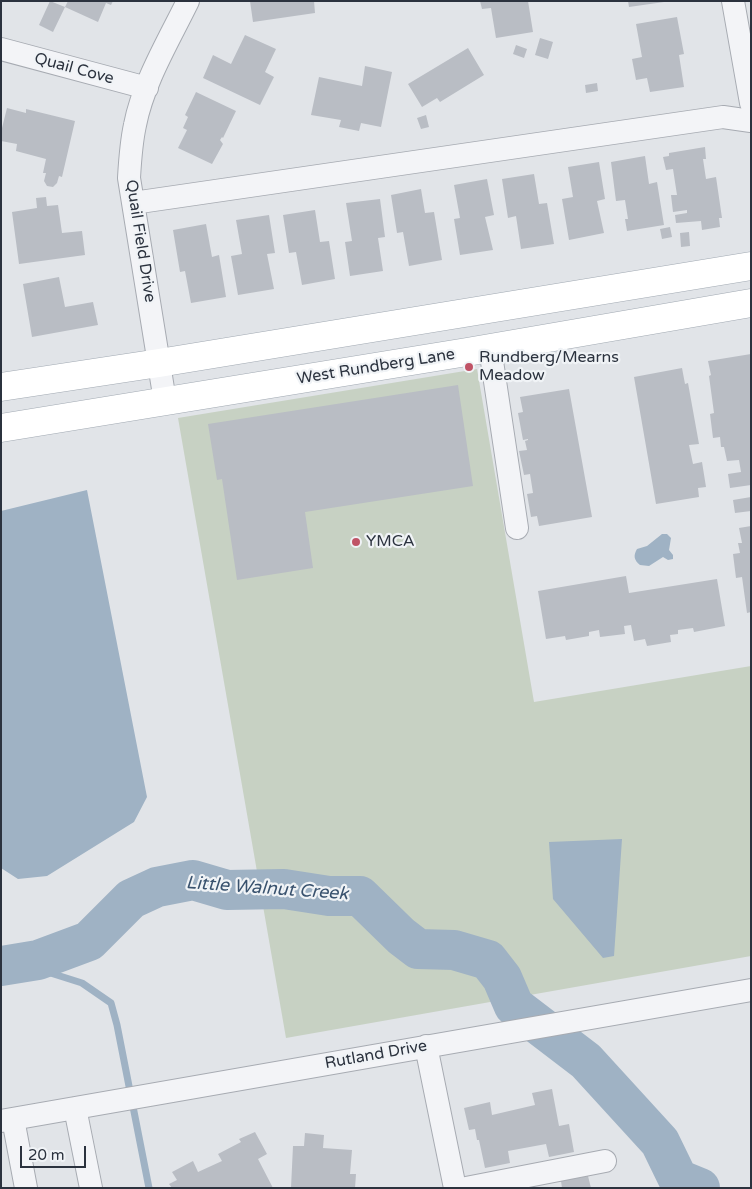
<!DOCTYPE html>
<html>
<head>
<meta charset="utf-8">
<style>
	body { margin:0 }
	#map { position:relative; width:752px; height:1189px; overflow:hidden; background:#e1e4e8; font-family:"Varela Round",sans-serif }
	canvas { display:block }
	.frame { position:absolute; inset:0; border:2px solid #2b323e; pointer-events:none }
	.scale { position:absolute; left:20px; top:1146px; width:66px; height:22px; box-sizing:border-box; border:2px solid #2b323e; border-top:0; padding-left:6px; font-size:15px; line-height:18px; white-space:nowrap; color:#2b323e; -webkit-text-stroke:4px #f0f3f6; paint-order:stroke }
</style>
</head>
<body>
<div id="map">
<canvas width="752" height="1189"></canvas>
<div class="frame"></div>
<div class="scale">20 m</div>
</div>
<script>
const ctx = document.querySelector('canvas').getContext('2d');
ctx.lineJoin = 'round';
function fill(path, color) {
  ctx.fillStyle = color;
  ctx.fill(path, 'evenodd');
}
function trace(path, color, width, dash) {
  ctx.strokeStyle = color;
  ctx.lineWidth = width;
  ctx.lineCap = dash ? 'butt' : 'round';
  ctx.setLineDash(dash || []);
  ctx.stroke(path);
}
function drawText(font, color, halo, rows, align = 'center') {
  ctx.font = font + ' "Varela Round",sans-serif';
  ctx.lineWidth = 4.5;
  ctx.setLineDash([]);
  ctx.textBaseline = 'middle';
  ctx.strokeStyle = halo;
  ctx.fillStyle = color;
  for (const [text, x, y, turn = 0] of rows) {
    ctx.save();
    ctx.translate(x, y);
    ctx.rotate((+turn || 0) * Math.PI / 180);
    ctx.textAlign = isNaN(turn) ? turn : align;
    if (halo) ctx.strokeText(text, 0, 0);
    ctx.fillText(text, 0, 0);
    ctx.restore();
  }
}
const green = new Path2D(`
	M477,369L534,702L751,666V956L286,1038L178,418Z`);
const water = new Path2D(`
	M87,490L147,797L134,822L47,876L18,879L1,868V511Z
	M662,534H667L671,538L669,550L673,555V559L668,560L663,557L649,566L640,565C634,560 633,556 637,549L647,546Z
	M622,839L614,956L603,958L553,899L549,842Z`);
const stream = new Path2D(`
	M19,963L82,983L111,1003L117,1025L149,1188`);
const river = new Path2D(`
	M1,966L38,960L89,941L131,899L157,887L193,880L227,890L284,889L329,896H360L401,936L418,949L454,950L488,960L502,978L514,1006L586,1061L660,1142L678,1179L700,1188`);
const building = new Path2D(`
	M50,1L65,7L53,32L39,25Z
	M68,1H113L111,5L106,3L98,22L65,7Z
	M250,1H314L315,13L253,22Z
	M480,1H528L533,32L496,38L491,8L482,9Z
	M628,1H664V2L629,7Z
	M677,17L684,54L679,55L684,87L650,92L647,78L636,80L632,59L642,57L636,24Z
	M245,35L276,49L265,72L274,77L260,105L203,78L213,55L231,64Z
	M540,38L553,42L548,59L535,55Z
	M516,45L527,49L524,58L513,54Z
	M468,48L484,75L440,102L437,98L422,107L408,84Z
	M365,66L392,72L381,127L361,123L359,131L339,127L341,120L311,115L319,77L362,86Z
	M597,83L598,91L586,93L585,85Z
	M196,92L236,111L223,138L222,137L220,140L223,144L212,164L178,148L187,130L183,128L188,117L185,115Z
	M7,108L26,113V109L75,121L62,177L59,176L57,183L53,187L47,186L44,181L46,173H43L46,159L16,151L17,144L1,141V132Z
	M426,115L429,127L421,129L417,118Z
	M705,147L706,159H703L706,179L716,177L722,218H719L720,227L702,230L701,221L676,223L675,215L687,213V210L673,212L671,195H677L673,169L666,170L663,157L669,156V153Z
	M645,156L649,184L657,182L664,225L627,231L625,219H628L625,200L616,201L611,162Z
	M599,162L605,199L597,201L604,233L569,240L562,199L573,197L568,167Z
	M534,174L539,204L547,203L554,244L521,249L516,216L508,218L502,179Z
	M487,179L494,215L485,217L493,250L460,255L454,219L460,218L454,185Z
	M421,189L425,213L434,212L442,260L409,266L403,232L397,233L391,195Z
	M46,197L47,206L58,205L62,233L82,231L85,255L19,264L12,212L37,208L36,198Z
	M380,199L385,237L378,238L383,271L350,276L345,242L352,241L346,203Z
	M315,210L320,242L329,241L335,279L302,285L296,252L289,253L283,215Z
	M269,215L275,253L267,254L274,289L238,295L231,256L242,254L236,220Z
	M206,224L212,257L219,255L226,297L191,303L185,271L180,272L173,230Z
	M670,227L672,237L662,239L660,229Z
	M689,232L690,246L681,247L680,233Z
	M59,277L65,307L93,302L98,325L32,337L23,284Z
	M751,354V485L730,488L728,474L741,472L739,460L727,461L724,447H721L720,437L713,438L710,414L714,413L709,376L711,375L708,361Z
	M682,368L685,384L688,383L699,444L689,445L693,464L702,462L706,487L698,488L699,497L656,504L634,377Z
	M458,385L473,486L305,512L313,568L237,580L222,479L217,480L208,424Z
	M569,389L592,517L539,526L537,516L531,517L527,494L533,493L530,474L524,475L519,451L527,450L525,441L528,440V439L523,440L518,413L523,412L520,397Z
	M751,497V511L735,513L733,500Z
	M751,526V612L747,613L742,577L736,578L733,554L740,553L738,543H742L739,528Z
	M626,576L629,593L717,579L725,626L694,632L693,628L678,630V634L670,635L671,642L647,646L645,639L634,641L631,625L624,626L625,634L600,637L599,630L589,632V636L566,640L565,636L546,639L538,591Z
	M552,1089L559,1126L569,1124L574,1152L549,1157L546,1144L508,1151L510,1163L485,1168L479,1140H477L475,1129L469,1130L464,1108L490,1102L492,1115L535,1105L532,1093Z
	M255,1132L267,1154L258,1159L273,1188H172L169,1184L177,1180L172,1172L193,1161L198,1172L222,1161L218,1154L241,1142L239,1139Z
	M305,1133L324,1135L323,1148L352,1150L350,1174H356L355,1188H291L293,1146H304Z
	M588,1176L591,1188H562L561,1181Z`);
const minor = new Path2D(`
	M733,1L751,103
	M1,49L147,88
	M133,203L723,117L751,121
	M490,348L517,528
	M165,401L129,178C130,161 131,143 135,125C143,83 169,40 188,1
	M426,1046L455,1188
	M75,1108L91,1188
	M13,1119L26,1188
	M1,1121L751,990
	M466,1188L605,1161`);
const major = new Path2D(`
	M1,387L159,363L751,266
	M1,428L467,352L751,303`);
const markers = [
	[469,367,5,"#c05366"],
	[356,542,5,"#c05366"]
];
const streetNames = [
	["Quail Cove",74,69,15],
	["Quail Field Drive",140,241,81],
	["West Rundberg Lane",376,367,-9],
	["Rutland Drive",376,1055,-10]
];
const poiNames = [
	["Rundberg/Mearns",479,358],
	["Meadow",479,376],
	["YMCA",366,542]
];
const waterNames = [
	["Little Walnut Creek",267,889,4]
];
fill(green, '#c7d1c3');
fill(water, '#9fb2c4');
trace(stream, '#9fb2c4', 7);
trace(river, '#9fb2c4', 40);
fill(building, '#b9bdc4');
trace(minor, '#a7abb2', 24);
trace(major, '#a1a9b2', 29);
trace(minor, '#f3f4f7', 22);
trace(major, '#fff', 28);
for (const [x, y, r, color] of markers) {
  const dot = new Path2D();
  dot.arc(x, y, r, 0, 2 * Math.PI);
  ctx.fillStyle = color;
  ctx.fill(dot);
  trace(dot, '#f0f3f6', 2);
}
drawText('16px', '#2b323e', '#f0f3f6', streetNames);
drawText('16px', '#2b323e', '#f0f3f6', poiNames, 'left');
drawText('italic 18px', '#39526e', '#f0f3f6', waterNames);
</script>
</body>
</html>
